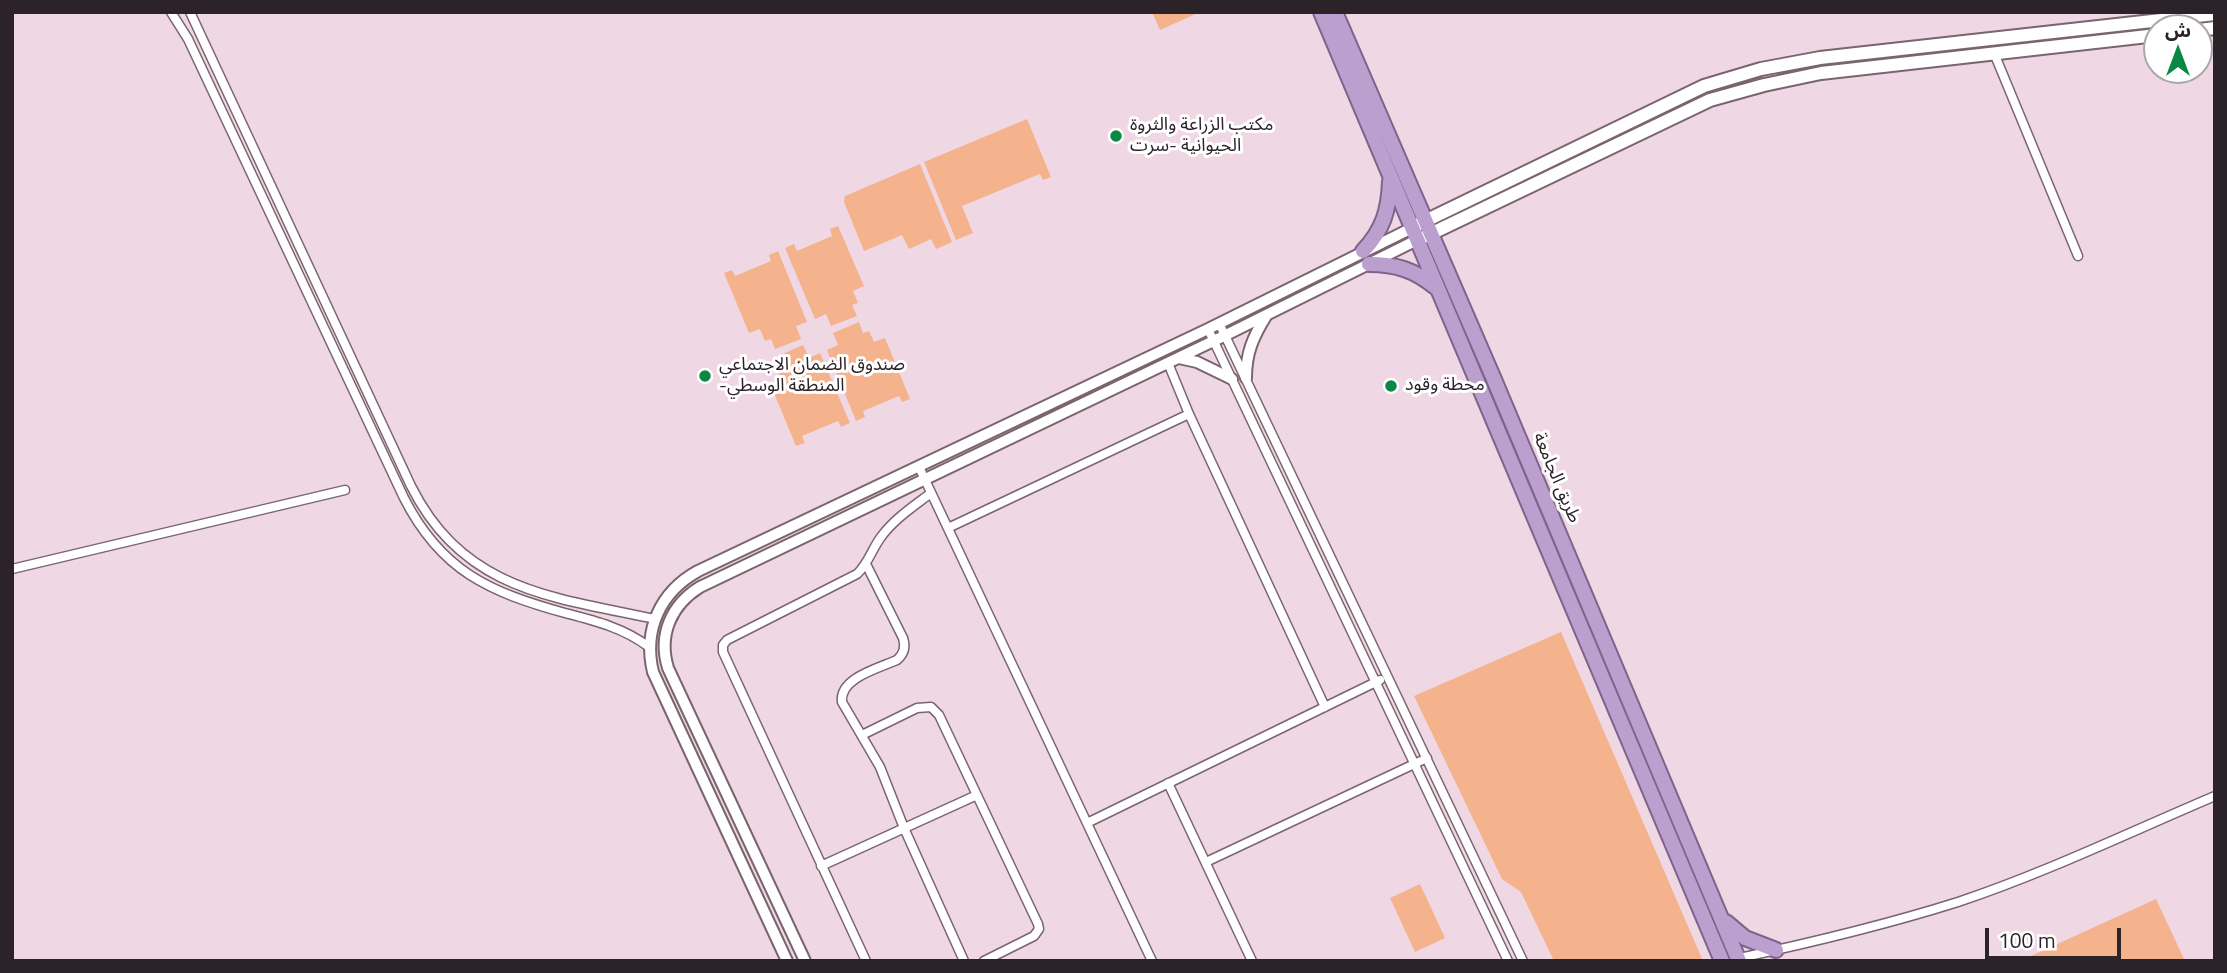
<!DOCTYPE html>
<html>
<head>
<meta charset="utf-8">
<style>
	body { margin:0 }
	#map { position:relative; width:2227px; height:973px; overflow:hidden; background:#efd7e4; font-family:"Titillium Web","Noto Sans Arabic",sans-serif }
	canvas { display:block }
	.frame { position:absolute; inset:0; border:14px solid #2c2328; pointer-events:none }
	.north { position:absolute; left:2143px; top:14px; width:70px; height:70px; box-sizing:border-box; background:#fff; border:2px solid #aba7a9; border-radius:50%; rotate:0deg; font-size:19px; font-weight:700; line-height:28px; text-align:center; color:#2c2328 }
	.north::after { content:''; display:block; margin:auto; width:24px; height:32px; background:#0a8843; clip-path:polygon(50% 0,100% 100%,50% 72%,0 100%) }
	.scale { position:absolute; left:1985px; top:928px; width:136px; height:32px; box-sizing:border-box; border:4px solid #2c2328; border-top:0; padding-left:9px; font-size:21px; line-height:24px; white-space:nowrap; color:#2c2328; -webkit-text-stroke:5px #fff; paint-order:stroke }
</style>
</head>
<body>
<div id="map">
<canvas width="2227" height="973"></canvas>
<div class="frame"></div>
<div class="north">ش</div>
<div class="scale">100 m</div>
</div>
<script>
const ctx = document.querySelector('canvas').getContext('2d');
ctx.lineJoin = 'round';
function fill(path, color) {
  ctx.fillStyle = color;
  ctx.fill(path, 'evenodd');
}
function trace(path, color, width, dash) {
  ctx.strokeStyle = color;
  ctx.lineWidth = width;
  ctx.lineCap = dash ? 'butt' : 'round';
  ctx.setLineDash(dash || []);
  ctx.stroke(path);
}
function drawText(font, color, halo, rows, align = 'center') {
  ctx.font = font + ' "Titillium Web","Noto Sans Arabic",sans-serif';
  ctx.lineWidth = 6;
  ctx.setLineDash([]);
  ctx.textBaseline = 'middle';
  ctx.strokeStyle = halo;
  ctx.fillStyle = color;
  for (const [text, x, y, turn = 0] of rows) {
    ctx.save();
    ctx.translate(x, y);
    ctx.rotate((+turn || 0) * Math.PI / 180);
    ctx.textAlign = isNaN(turn) ? turn : align;
    if (halo) ctx.strokeText(text, 0, 0);
    ctx.fillText(text, 0, 0);
    ctx.restore();
  }
}
const green = new Path2D(`
	M1152,12H1200L1160,30Z
	M1027,119L1051,177L1043,180L1040,174L962,206L973,233L956,240L924,162Z
	M920,164L952,242L936,249L931,239L909,249L902,235L864,251L844,202L845,196Z
	M838,226L864,286L853,291L858,303L852,305L857,316L831,326L826,314L815,319L785,248L794,244L797,251L832,236L830,229Z
	M778,251L807,322L796,326L801,339L775,349L771,339L765,341L760,329L749,333L724,273L732,270L735,276L771,261L769,255Z
	M859,322L863,333L869,331L874,342L885,338L910,399L902,402L899,396L863,411L865,417L856,421L827,350L838,345L833,333Z
	M803,345L809,358L820,353L850,423L841,427L838,421L802,436L805,443L796,446L771,386L782,381L777,369L782,366L778,356Z
	M1561,632L1703,961H1554L1521,892L1502,879L1414,696Z
	M1420,884L1445,938L1415,952L1390,898Z
	M2156,899L2185,961H2020Z`);
const minor = new Path2D(`
	M171,12L188,39L404,498C441,571 489,592 565,613C596,621 624,628 649,647
	M190,12L411,486C463,590 551,597 655,619
	M1994,53L2078,256
	M1219,323L1523,961
	M1208,329L1508,961
	M1168,363L1189,414L1325,707
	M919,467L1152,961
	M948,528L1189,414
	M866,564L903,638C906,647 904,654 897,660C879,668 839,678 842,702L880,767L904,828L964,961
	M12,569L345,490
	M862,735L917,708L931,707L939,715L1038,924L1039,929L1034,936L984,961
	M1168,783L1252,961
	M1087,823L1380,680
	M1206,862L1427,758
	M821,866L977,795
	M1735,959C1810,943 1885,925 1958,902C2045,873 2130,832 2215,796
	M866,961L723,652V645L727,640L857,574C868,564 872,549 881,537C894,519 914,506 931,493`);
const tertiary = new Path2D(`
	M1179,358L1197,362L1232,379
	M1246,378C1246,353 1253,337 1266,316
	M787,961L653,672C643,630 660,592 698,571L1208,329L1412,228
	M805,961L668,668C658,635 671,605 700,587L1226,335L1417,240`);
const secondary = new Path2D(`
	M2199,30L2215,28
	M1417,225L1704,86L1761,69L1820,58L2215,14
	M1424,237L1710,100L1764,85L1821,73L2157,35`);
const trunk = new Path2D(`
	M1321,12L1722,961
	M1335,12L1493,377L1739,961
	M1363,251C1383,230 1389,210 1390,181
	M1369,264C1395,264 1415,270 1435,287
	M1726,922L1745,938L1776,950`);
const markers = [
	[1116,136,7,"#0a8843"],
	[705,376,7,"#0a8843"],
	[1391,386,7,"#0a8843"]
];
const poiNames = [
	["مكتب الزراعة والثروة",1130,126],
	["الحيوانية -سرت",1130,147],
	["صندوق الضمان الاجتماعي",719,366],
	["-المنطقة الوسطي",719,387],
	["محطة وقود",1405,386]
];
const streetNames = [
	["طريق الجامعة",1556,478,67]
];
fill(green, '#f4b38d');
trace(minor, '#79646f', 11);
trace(tertiary, '#79646f', 14);
trace(secondary, '#79646f', 16);
trace(trunk, '#7e648b', 18);
trace(minor, '#fff', 8);
trace(tertiary, '#fff', 10);
trace(secondary, '#fff', 12);
trace(trunk, '#bb9fce', 14);
for (const [x, y, r, color] of markers) {
  const dot = new Path2D();
  dot.arc(x, y, r, 0, 2 * Math.PI);
  ctx.fillStyle = color;
  ctx.fill(dot);
  trace(dot, '#fff', 2.5);
}
drawText('18px', '#2c2328', '#fff', poiNames, 'left');
drawText('18px', '#2c2328', '#fff', streetNames);
</script>
</body>
</html>
